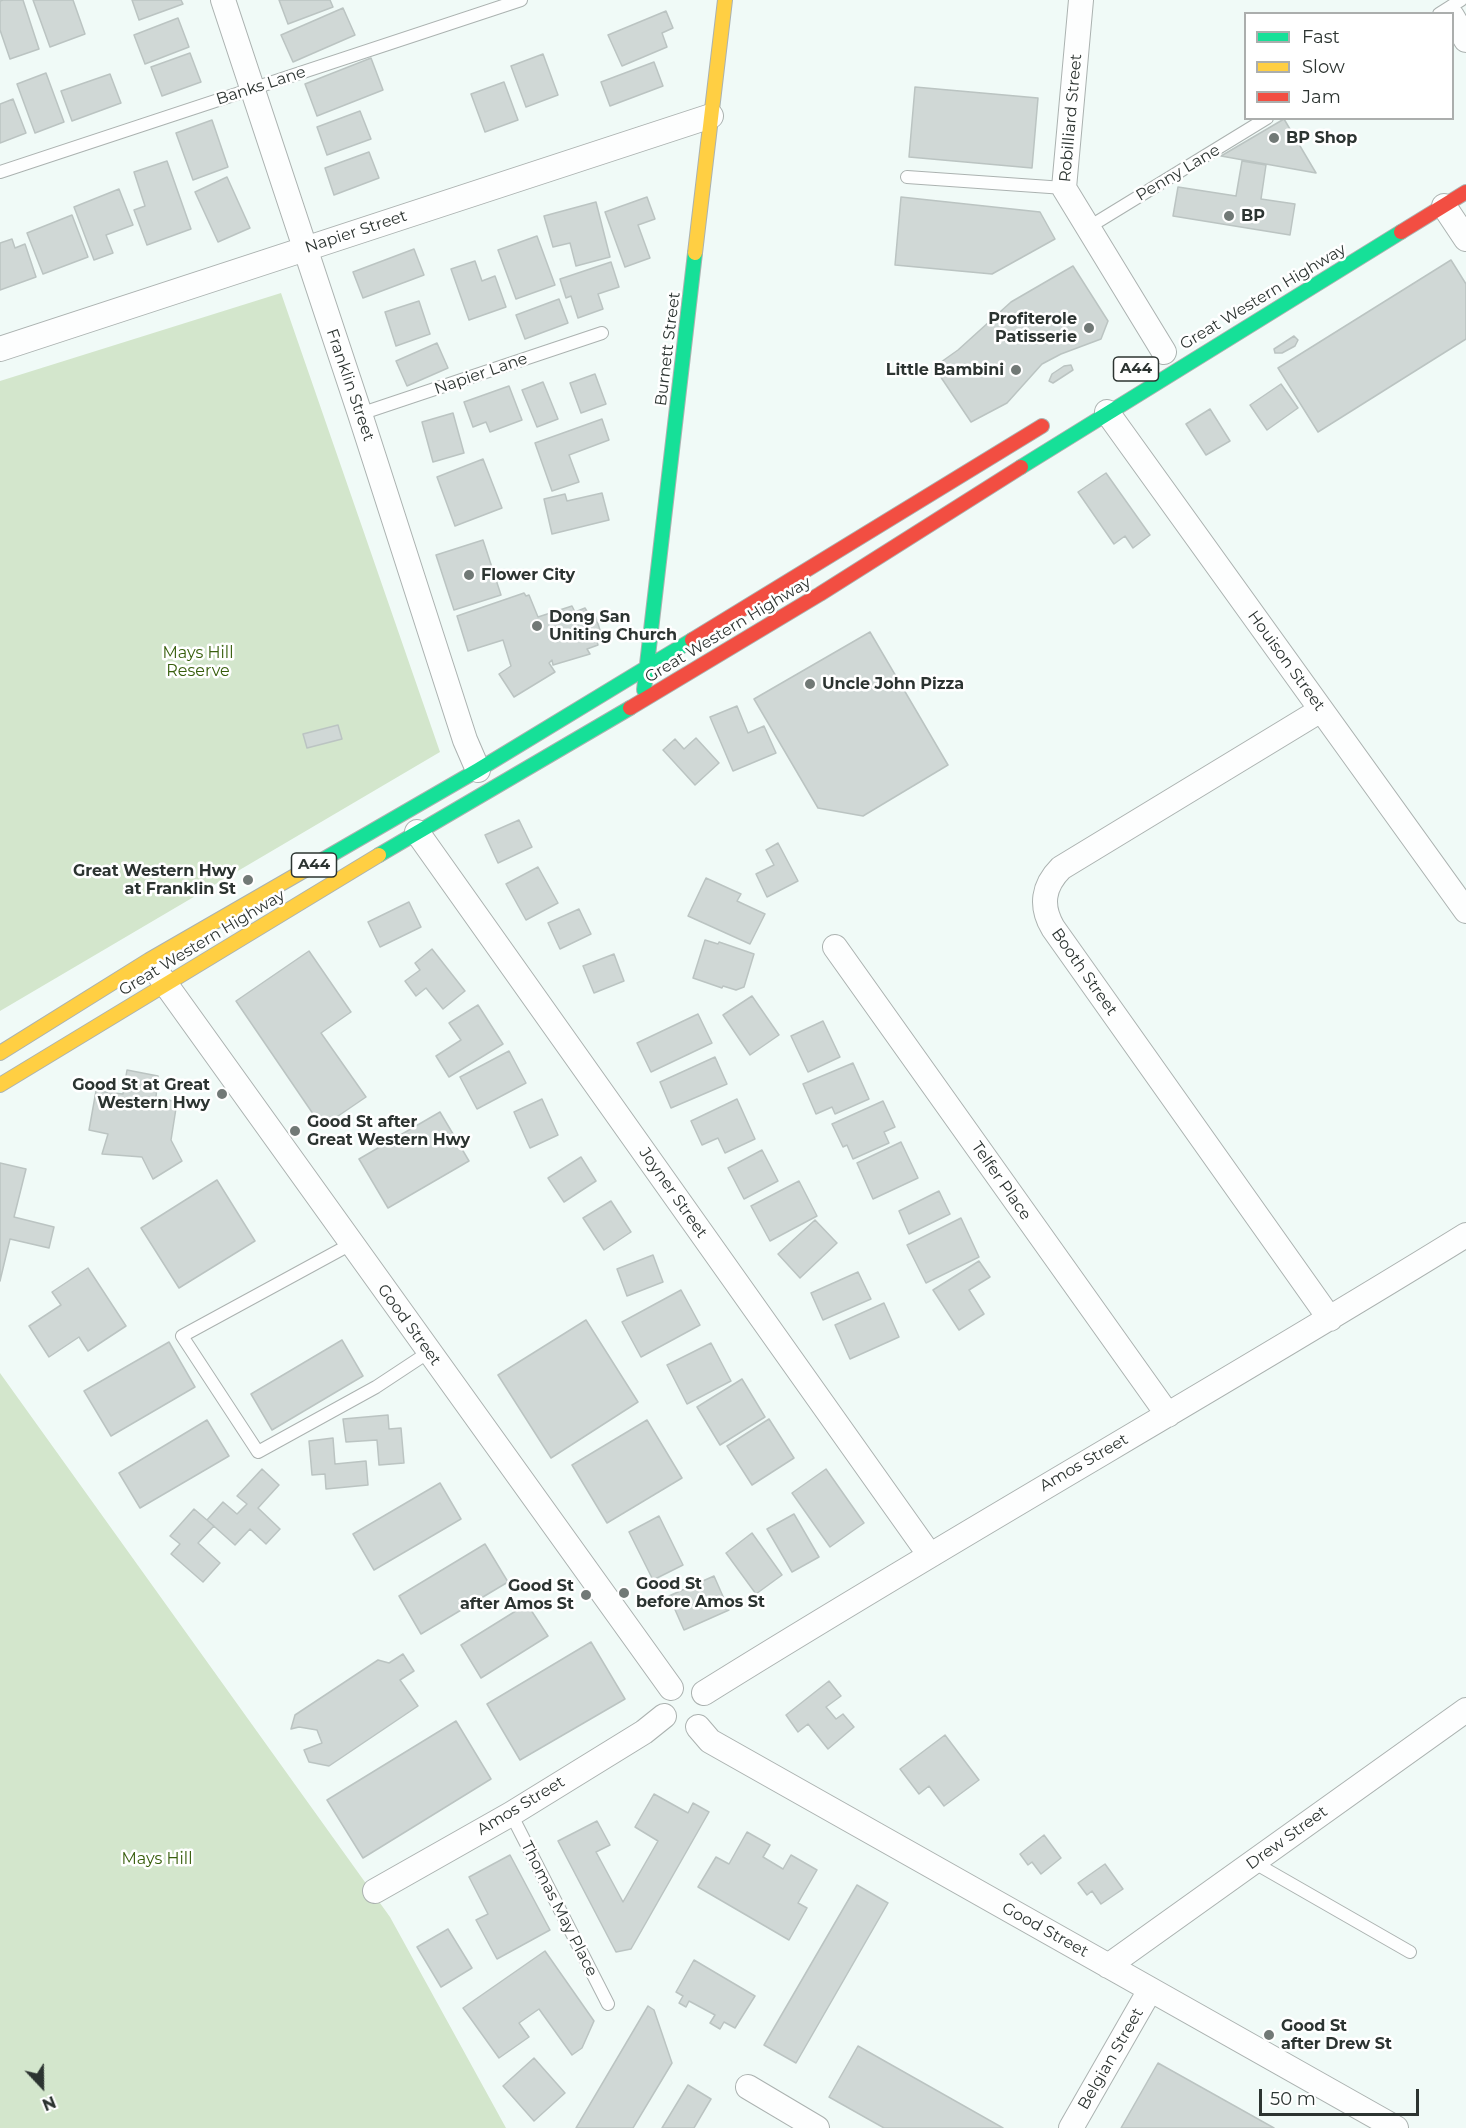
<!DOCTYPE html>
<html>
<head>
<meta charset="utf-8">
<style>
	body { margin:0 }
	#map { position:relative; width:1466px; height:2128px; overflow:hidden; background:#f0faf7; font-family:Montserrat,sans-serif }
	canvas { display:block }
	.legend { position:absolute; left:1244px; top:12px; width:210px; height:108px; box-sizing:border-box; background:#fff; border:2px solid #abaead; margin:0; padding:8px 10px; list-style:none; font-size:18px; color:#2c3431 }
	.legend li { display:flex; align-items:center; gap:12px; height:30px }
	.legend b { width:30px; border:2px solid #abaead }
	.north { position:absolute; left:12px; top:2056px; width:60px; height:60px; -webkit-text-stroke:4px #fff; paint-order:stroke; rotate:158deg; font-size:16px; font-weight:700; line-height:24px; text-align:center; color:#2c3431 }
	.north::after { content:''; display:block; margin:auto; width:21px; height:27px; background:#2c3431; clip-path:polygon(50% 0,100% 100%,50% 72%,0 100%) }
	.scale { position:absolute; left:1259px; top:2089px; width:160px; height:27px; box-sizing:border-box; border:3px solid #2c3431; border-top:0; padding-left:8px; font-size:18px; line-height:21px; white-space:nowrap; color:#2c3431; -webkit-text-stroke:4px #fff; paint-order:stroke }
</style>
</head>
<body>
<div id="map">
<canvas width="1466" height="2128"></canvas>
<ul class="legend">
<li><b style="height:8px;background:#16e098"></b>Fast</li>
<li><b style="height:8px;background:#ffcf43"></b>Slow</li>
<li><b style="height:8px;background:#f24e42"></b>Jam</li>
</ul>
<div class="north">N</div>
<div class="scale">50 m</div>
</div>
<script>
const ctx = document.querySelector('canvas').getContext('2d');
ctx.lineJoin = 'round';
function fill(path, color) {
  ctx.fillStyle = color;
  ctx.fill(path, 'evenodd');
}
function trace(path, color, width, dash) {
  ctx.strokeStyle = color;
  ctx.lineWidth = width;
  ctx.lineCap = dash ? 'butt' : 'round';
  ctx.setLineDash(dash || []);
  ctx.stroke(path);
}
function drawText(font, color, halo, rows, align = 'center') {
  ctx.font = font + ' Montserrat,sans-serif';
  ctx.lineWidth = 5;
  ctx.setLineDash([]);
  ctx.textBaseline = 'middle';
  ctx.strokeStyle = halo;
  ctx.fillStyle = color;
  for (const [text, x, y, turn = 0] of rows) {
    ctx.save();
    ctx.translate(x, y);
    ctx.rotate((+turn || 0) * Math.PI / 180);
    ctx.textAlign = isNaN(turn) ? turn : align;
    if (halo) ctx.strokeText(text, 0, 0);
    ctx.fillText(text, 0, 0);
    ctx.restore();
  }
}
const green = new Path2D(`
	M281,293L440,752L0,1011V381Z
	M0,1373L390,1917L506,2128H0Z`);
const building = new Path2D(`
	M3,0H23L39,49L10,59L0,30V1Z
	M33,0H73L85,34L50,47Z
	M132,0H181L183,4L139,20Z
	M279,0H330L333,7L288,24Z
	M343,8L355,35L293,62L281,35Z
	M666,11L673,28L662,33L667,47L622,66L608,35Z
	M178,18L189,47L145,64L134,35Z
	M190,53L201,82L162,96L151,67Z
	M543,54L558,95L526,107L511,66Z
	M371,58L383,90L317,116L305,84Z
	M654,62L663,86L610,106L601,82Z
	M46,73L64,122L35,133L17,84Z
	M110,74L121,103L72,121L61,91Z
	M504,82L518,120L485,132L471,94Z
	M915,87L1038,98L1032,168L909,157Z
	M13,99L26,133L0,143V104Z
	M360,111L371,139L327,155L317,127Z
	M1284,119L1316,173L1221,156Z
	M212,120L228,167L193,180L176,133Z
	M369,152L379,178L334,195L325,168Z
	M167,161L191,229L147,245L134,210L145,206L134,172Z
	M1242,161L1266,165L1261,199L1295,204L1290,235L1173,216L1178,187L1236,196Z
	M227,177L250,228L218,242L195,192Z
	M119,189L133,225L106,235L113,253L94,260L74,207Z
	M647,197L655,219L638,225L650,258L625,267L605,212Z
	M901,197L1040,212L1055,239L992,274L895,265Z
	M596,202L610,257L576,266L570,243L553,247L544,216Z
	M72,215L88,257L43,274L27,233Z
	M537,236L555,285L516,299L498,250Z
	M12,239L15,248L25,244L36,277L0,290V243Z
	M414,249L424,275L363,298L353,272Z
	M1451,260L1466,284V339L1318,432L1278,368Z
	M475,261L482,281L495,276L506,307L469,320L451,269Z
	M611,262L619,287L598,294L603,309L578,318L571,296L566,298L560,279Z
	M1073,266L1108,321L1101,339L1061,354L1042,364L1007,403L971,422L934,367L958,350L1011,302Z
	M559,299L568,323L525,339L516,315Z
	M419,301L430,334L396,346L385,312Z
	M1294,336L1298,340L1295,346L1282,353H1275L1274,349Z
	M437,343L448,368L407,386L396,361Z
	M1071,365L1073,370L1053,383L1049,381L1052,374L1064,366Z
	M595,374L606,404L581,413L570,383Z
	M543,382L558,419L537,427L522,390Z
	M1281,384L1298,408L1267,430L1250,405Z
	M509,386L522,420L490,432L486,422L473,427L464,402Z
	M1210,409L1230,441L1206,455L1186,424Z
	M453,413L464,453L433,462L422,422Z
	M602,419L609,440L569,455L579,482L552,491L535,443Z
	M483,459L502,508L455,526L437,477Z
	M1106,473L1150,535L1133,548L1125,536L1114,544L1078,492Z
	M602,493L609,520L552,534L544,499L565,494L567,501Z
	M483,540L501,595L454,610L436,555Z
	M524,593L526,596L529,595L538,617L572,606L575,612L585,608L588,613L594,612L602,636L596,639L598,645L587,649L590,654L553,665L552,660L549,663L555,672L514,697L499,674L511,666L503,640L468,651L457,616Z
	M870,632L948,765L863,816L818,808L754,699Z
	M737,706L748,733L764,726L776,753L733,771L710,717Z
	M338,725L342,739L307,748L303,734Z
	M696,738L719,763L695,785L663,750L675,739L684,749Z
	M519,820L532,847L498,863L485,835Z
	M778,843L798,881L767,897L756,874L774,865L766,850Z
	M538,867L558,903L526,920L506,884Z
	M706,878L741,894L737,901L765,914L750,944L688,916Z
	M409,902L421,927L380,947L368,922Z
	M579,909L591,934L560,949L548,923Z
	M705,940L718,944L719,942L754,954L744,987L736,990L723,986L722,988L693,978Z
	M432,949L465,991L443,1009L426,988L416,996L405,981L420,970L415,963Z
	M309,951L351,1012L321,1033L366,1097L322,1127L236,1001Z
	M614,954L624,981L594,993L583,966Z
	M752,996L779,1035L750,1055L723,1015Z
	M478,1005L503,1044L449,1077L436,1056L461,1040L449,1023Z
	M698,1014L712,1043L651,1072L637,1043Z
	M823,1021L840,1057L808,1072L791,1036Z
	M509,1051L526,1083L477,1109L460,1077Z
	M715,1057L727,1084L671,1108L660,1082Z
	M853,1063L869,1099L835,1114L832,1107L816,1114L803,1084Z
	M127,1070L158,1076L156,1097L177,1102L171,1140L182,1161L153,1179L142,1157L102,1154L108,1134L89,1130L96,1091L123,1094Z
	M542,1099L558,1135L530,1148L514,1112Z
	M737,1099L755,1139L725,1153L718,1138L702,1145L691,1121Z
	M883,1101L895,1127L884,1132L889,1143L853,1159L847,1145L843,1147L832,1124Z
	M440,1112L469,1161L388,1208L359,1159Z
	M901,1142L918,1178L873,1199L857,1163Z
	M762,1150L778,1181L744,1199L728,1168Z
	M581,1157L596,1181L564,1202L548,1178Z
	M0,1163L26,1169L14,1217L54,1227L49,1248L10,1239L0,1281Z
	M217,1180L255,1241L179,1288L141,1228Z
	M799,1181L817,1216L770,1241L751,1206Z
	M939,1191L950,1214L909,1234L899,1211Z
	M611,1201L631,1232L604,1250L583,1218Z
	M961,1218L979,1257L926,1283L907,1245Z
	M815,1220L837,1243L800,1278L778,1254Z
	M653,1255L663,1282L627,1296L617,1269Z
	M979,1261L990,1277L969,1290L984,1314L959,1330L933,1290Z
	M88,1268L126,1326L88,1351L79,1337L49,1357L29,1326L61,1305L52,1292Z
	M858,1272L871,1299L823,1320L811,1293Z
	M681,1290L700,1325L641,1357L622,1322Z
	M884,1303L899,1337L850,1359L835,1325Z
	M586,1320L638,1402L551,1458L498,1375Z
	M342,1340L363,1376L272,1430L251,1394Z
	M169,1342L195,1387L111,1436L84,1391Z
	M711,1343L731,1381L687,1404L667,1365Z
	M742,1379L765,1417L720,1445L697,1407Z
	M388,1415L389,1429L401,1428L404,1463L379,1465L377,1440L346,1442L343,1419Z
	M769,1419L794,1458L752,1485L727,1446Z
	M207,1420L229,1456L140,1508L119,1473Z
	M647,1420L682,1478L607,1523L572,1465Z
	M333,1438L335,1464L366,1461L368,1485L326,1489L325,1474L312,1475L309,1441Z
	M262,1469L279,1485L258,1508L280,1529L266,1544L250,1529L235,1545L207,1520L223,1502L237,1514L247,1504L237,1496Z
	M826,1469L864,1523L830,1547L792,1493Z
	M440,1483L461,1519L374,1570L353,1534Z
	M194,1509L214,1526L198,1543L220,1563L203,1582L171,1554L180,1544L170,1536Z
	M794,1514L819,1557L792,1572L767,1529Z
	M659,1516L683,1565L653,1580L629,1532Z
	M752,1533L782,1575L756,1594L726,1553Z
	M485,1544L508,1582L421,1634L399,1596Z
	M714,1576L729,1610L684,1630L669,1596Z
	M527,1604L548,1636L481,1678L461,1645Z
	M591,1642L625,1699L520,1760L487,1704Z
	M403,1654L414,1671L400,1680L418,1706L329,1766L309,1762L304,1750L322,1743L317,1730L299,1727L291,1729L295,1715L378,1660L389,1663Z
	M829,1681L841,1696L826,1707L836,1719L843,1714L854,1727L828,1749L808,1724L798,1732L786,1715Z
	M456,1721L491,1779L363,1858L327,1800Z
	M945,1735L979,1780L944,1806L929,1786L919,1794L900,1769Z
	M654,1794L688,1813L693,1803L709,1812L631,1949L616,1952L558,1841L597,1821L610,1845L596,1852L623,1902L658,1841L635,1827Z
	M747,1832L770,1845L763,1857L783,1869L791,1855L817,1870L798,1903L807,1908L789,1940L698,1887L716,1857L729,1864Z
	M1044,1835L1061,1858L1041,1874L1032,1862L1028,1865L1020,1854Z
	M510,1855L550,1930L497,1959L476,1920L488,1914L469,1877Z
	M1105,1864L1123,1889L1101,1904L1092,1891L1087,1895L1078,1883Z
	M857,1885L888,1903L796,2063L764,2045Z
	M448,1929L472,1968L441,1987L417,1947Z
	M545,1951L594,2021L582,2048L572,2055L539,2009L519,2023L529,2037L499,2058L463,2008Z
	M694,1960L755,1996L735,2028L724,2022L720,2029L710,2023L715,2015L689,2001L686,2007L679,2003L683,1996L676,1992Z
	M648,2006L654,2010L672,2063L633,2128H576Z
	M858,2046L1003,2128H884L829,2097Z
	M534,2058L565,2093L534,2121L503,2086Z
	M1158,2063L1274,2128H1121Z
	M688,2085L711,2099L694,2128H662Z`);
const lane = new Path2D(`
	M1439,14L1461,0
	M0,172L521,0
	M907,177L1064,188
	M1089,227L1267,118
	M360,414L602,333
	M351,1244L182,1336L258,1452L376,1387L429,1352
	M511,1814L608,2004
	M1253,1862L1410,1952`);
const street = new Path2D(`
	M223,0L360,414L465,740L478,770
	M1081,0L1064,188L1164,352
	M1452,16L1466,40
	M1444,206L1466,239
	M0,349L711,116
	M1107,412L1466,911
	M1321,710L1061,868C1043,886 1040,906 1053,928L1330,1319
	M417,832L929,1554
	M835,947L1168,1415
	M157,972L671,1688
	M704,1693C955,1536 1214,1391 1466,1235
	M698,1727L710,1741L1396,2128
	M375,1891L511,1814L644,1732L664,1716
	M1108,1966L1466,1710
	M748,2087L817,2128
	M1071,2128L1150,1990`);
const fast = new Path2D(`
	M1021,467L1401,232
	M644,690L695,253
	M379,855L630,708
	M305,870L478,770L692,640`);
const slow = new Path2D(`
	M695,253L725,0
	M0,1053L149,960L305,870
	M0,1085L379,855`);
const jam = new Path2D(`
	M1401,232L1466,192
	M692,640L1042,426
	M630,708L820,594L1021,467`);
const markers = [
	[1274,138,6,"#717976"],
	[1229,216,6,"#717976"],
	[1089,328,6,"#717976"],
	[1016,370,6,"#717976"],
	[469,575,6,"#717976"],
	[537,626,6,"#717976"],
	[810,684,6,"#717976"],
	[248,880,6,"#717976"],
	[222,1094,6,"#717976"],
	[295,1131,6,"#717976"],
	[624,1593,6,"#717976"],
	[586,1595,6,"#717976"],
	[1269,2035,6,"#717976"]
];
const shields = [
	[1136,369,45],
	[314,865,45]
];
const shieldNames = [
	["A44",1136,369],
	["A44",314,865]
];
const streetNames = [
	["Banks Lane",261,86,-18],
	["Robilliard Street",1071,118,-85],
	["Penny Lane",1178,173,-31],
	["Napier Street",356,232,-18],
	["Great Western Highway",1263,297,-31],
	["Burnett Street",668,349,-83],
	["Napier Lane",481,374,-19],
	["Franklin Street",350,385,71],
	["Great Western Highway",728,630,-31],
	["Houison Street",1286,661,54],
	["Great Western Highway",202,943,-31],
	["Booth Street",1084,972,55],
	["Telfer Place",1001,1181,55],
	["Joyner Street",673,1193,55],
	["Good Street",409,1325,54],
	["Amos Street",1084,1463,-30],
	["Amos Street",521,1806,-31],
	["Drew Street",1287,1838,-36],
	["Thomas May Place",559,1909,63],
	["Good Street",1045,1930,29],
	["Belgian Street",1111,2059,-60]
];
const poiNames = [
	["BP Shop",1286,138],
	["BP",1241,216],
	["Profiterole",1077,319,"right"],
	["Patisserie",1077,337,"right"],
	["Little Bambini",1004,370,"right"],
	["Flower City",481,575],
	["Dong San",549,617],
	["Uniting Church",549,635],
	["Uncle John Pizza",822,684],
	["Great Western Hwy",236,871,"right"],
	["at Franklin St",236,889,"right"],
	["Good St at Great",210,1085,"right"],
	["Western Hwy",210,1103,"right"],
	["Good St after",307,1122],
	["Great Western Hwy",307,1140],
	["Good St",636,1584],
	["before Amos St",636,1602],
	["Good St",574,1586,"right"],
	["after Amos St",574,1604,"right"],
	["Good St",1281,2026],
	["after Drew St",1281,2044]
];
const parkNames = [
	["Mays Hill",198,653],
	["Reserve",198,671],
	["Mays Hill",157,1859]
];
fill(green, '#d3e6cc');
fill(building, '#d0d8d6');
trace(building, '#bbc4c2', 1.5);
trace(lane, '#abb2b0', 14);
trace(street, '#abb2b0', 26);
trace(fast, '#abb2b0', 16);
trace(slow, '#abb2b0', 16);
trace(jam, '#abb2b0', 16);
trace(lane, '#fdfefe', 12);
trace(street, '#fdfefe', 24);
trace(fast, '#16e098', 14);
trace(slow, '#ffcf43', 14);
trace(jam, '#f24e42', 14);
for (const [x, y, r, color] of markers) {
  const dot = new Path2D();
  dot.arc(x, y, r, 0, 2 * Math.PI);
  ctx.fillStyle = color;
  ctx.fill(dot);
  trace(dot, '#fff', 2);
}
for (const [x, y, w] of shields) {
  const box = new Path2D();
  box.roundRect(x - w / 2, y - 12, w, 24, 4.5);
  ctx.fillStyle = '#fff';
  ctx.fill(box);
  trace(box, '#2c3431', 1.5);
}
drawText('bold 15px', '#2c3431', null, shieldNames);
drawText('16px', '#2c3431', '#fff', streetNames);
drawText('bold 16px', '#2c3431', '#fff', poiNames, 'left');
drawText('16px', '#375e0c', '#fff', parkNames);
</script>
</body>
</html>
